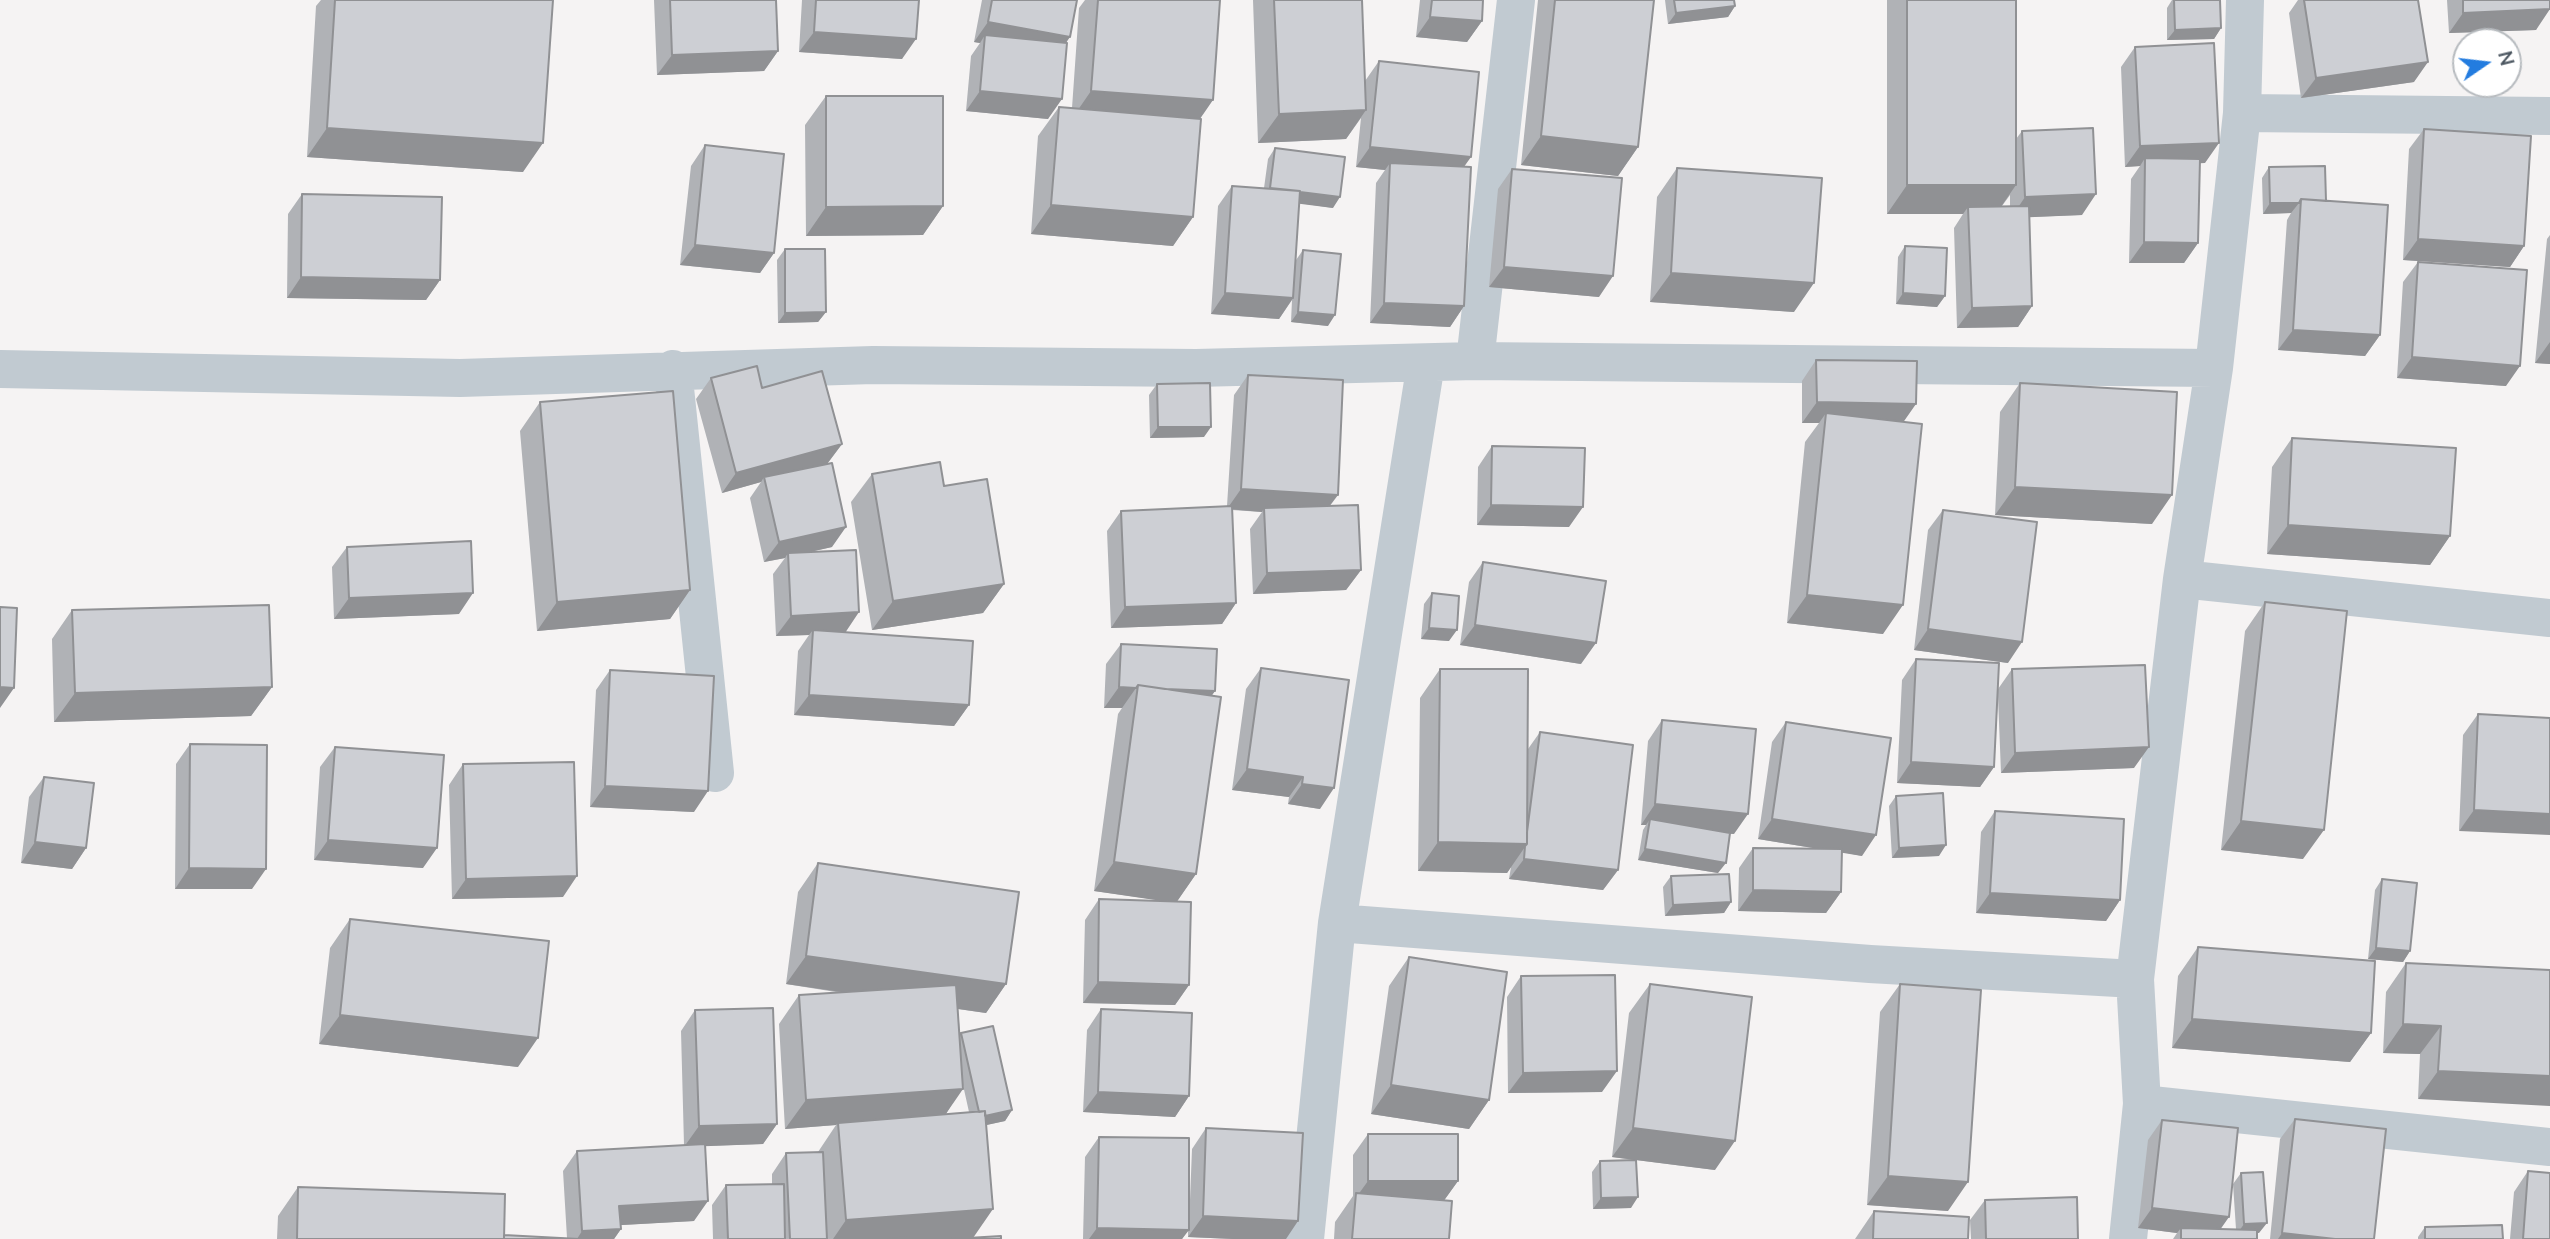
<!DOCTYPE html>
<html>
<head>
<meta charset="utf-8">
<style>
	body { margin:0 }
	#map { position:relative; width:2550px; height:1239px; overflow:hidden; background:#f5f3f3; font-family:"Nunito Sans",sans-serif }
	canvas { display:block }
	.north { position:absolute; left:2452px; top:28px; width:70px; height:70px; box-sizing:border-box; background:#fff; border:2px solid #b7bbbf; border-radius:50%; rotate:76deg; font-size:19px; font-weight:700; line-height:28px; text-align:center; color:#4b5660 }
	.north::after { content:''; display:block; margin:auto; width:24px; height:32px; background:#237cdf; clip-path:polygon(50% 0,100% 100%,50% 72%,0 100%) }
</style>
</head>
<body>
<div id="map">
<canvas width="2550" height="1239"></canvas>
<div class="north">N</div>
</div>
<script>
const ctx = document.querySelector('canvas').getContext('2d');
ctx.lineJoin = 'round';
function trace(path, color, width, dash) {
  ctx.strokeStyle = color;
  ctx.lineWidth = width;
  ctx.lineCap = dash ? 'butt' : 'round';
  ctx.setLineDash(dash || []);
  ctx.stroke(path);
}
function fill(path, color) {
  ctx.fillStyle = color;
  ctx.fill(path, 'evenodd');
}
const street = new Path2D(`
	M2242,113L2550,116
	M1475,361L1516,0
	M0,369L460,378L873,365L1196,368L1475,361L2214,368
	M673,369L715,773
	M2182,579L2550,618
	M1337,923L1870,964L2135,979
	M2142,1104L2550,1147
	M1305,1239L1337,923L1426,363
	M2128,1239L2142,1104L2135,979L2182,579L2214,368L2242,113L2245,0`);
const wall = new Path2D(`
	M321,0H553L523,172L307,157L316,6Z
	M654,0H776L778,51L764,71L657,75Z
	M802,0H919L902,59L799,52Z
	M982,0H1077L1048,119L966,111L971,56L980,43L974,42Z
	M1085,0H1220L1200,119L1193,217L1173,246L1031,234L1038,136L1059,107L1072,108L1079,8Z
	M1253,0H1362L1365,81L1379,61L1464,167V306L1450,327L1370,323L1376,183L1385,170L1356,167L1361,118L1346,139L1258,143Z
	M1420,0H1483L1482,21L1467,42L1416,37Z
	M1538,0H1654L1638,147L1618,176L1521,165Z
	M1665,0H1734L1735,6L1728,17L1668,24Z
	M1887,0H2016V139L2022,131L2082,215L2029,217L2032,306L2018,327L1957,328L1954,228L1963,214H1887ZM2010,195V206H2002Z
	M2172,0H2174L2221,28L2214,39L2167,40V8Z
	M2298,0H2418L2414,82L2301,98L2289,13Z
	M2447,0H2550L2536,30L2449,33Z
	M2135,47L2205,163H2200L2198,243L2184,263H2129L2131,179L2140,166L2125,167L2121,67Z
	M826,96L943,206L923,235L806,236L805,125Z
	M2424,129L2524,246L2510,267L2403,260L2409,149Z
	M705,145L774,253L760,273L680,265L691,166Z
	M1275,148L1333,208L1299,203L1296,260L1303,250L1328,326L1291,322L1292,300L1279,319L1211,314L1218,206L1232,186L1264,188L1268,159Z
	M2269,167L2326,201L2380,335L2365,356L2278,350L2287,220L2291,213L2263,214L2262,178Z
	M1677,168L1794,312L1650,302L1657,197Z
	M1512,169L1599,297L1489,287L1498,189Z
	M302,194L440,280L426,300L287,298L288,214Z
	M2550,235V364L2535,363L2547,239Z
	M1905,246L1945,296L1937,307L1896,304L1898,257Z
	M785,249L826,312L818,322L778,323L777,260Z
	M2418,262L2506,386L2397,378L2403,282Z
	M1816,360L1904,422L1883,634L1787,623L1805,442L1819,423H1802V381Z
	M1248,375L1330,506L1361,570L1346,590L1253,594L1250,529L1262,512L1232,510L1236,603L1222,624L1111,628L1107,531L1121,511L1227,506L1234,395Z
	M711,378L762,388L842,444L827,464L832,547L809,552L845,632L969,705L954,726L794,715L798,651L809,635L776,636L773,574L785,558L764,562L750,498L761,482L722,493L696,399Z
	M2020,383L2152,524L1995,515L2000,412Z
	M1157,384L1204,437L1150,438L1149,395Z
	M540,402L690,590L670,619L537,631L520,431Z
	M2292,438L2450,536L2430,565L2267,554L2272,467Z
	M1492,446L1569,527L1477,525L1478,467Z
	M872,474L944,486L1004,584L983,613L872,630L851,502Z
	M1943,510L2008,663L1914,650L1928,530Z
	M347,547L459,614L334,619L332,567Z
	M1483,562L1581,664L1460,645L1469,582Z
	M1432,593L1449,641L1421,639L1424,604Z
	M2265,602L2303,859L2221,850L2245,631Z
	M72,610L272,687L251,716L54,722L52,639Z
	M1121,644L1215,691L1211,696L1196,874L1177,901L1189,985L1175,1005L1083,1003L1085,920L1099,899L1165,901L1094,891L1118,714L1122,708H1104L1106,664Z
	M1916,659L1998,689L2012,669L2134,768L2001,773L1998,697L1994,767L1980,787L1897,783L1902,680Z
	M1261,668L1320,809L1288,804L1289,797L1232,790L1246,689Z
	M1440,669L1528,749L1540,732L1618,870L1603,890L1509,879L1511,867L1507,873L1418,871L1420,698Z
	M610,670L694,812L590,807L596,690Z
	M2478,714L2550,718L2459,831L2463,735Z
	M1662,720L1734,834H1730L1718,873L1638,860L1643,830L1646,825H1641L1648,741Z
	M1786,722L1862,856L1842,852L1841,892L1826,913L1738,911L1739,868L1753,848L1819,849L1758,839L1772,742Z
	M190,744L252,889H175L176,764Z
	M335,747L423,868L314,860L320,767Z
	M463,764L563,897L452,899L449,785Z
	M44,777L86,848L72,869L21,863L29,797Z
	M1896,796L1939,856L1892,858L1889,806Z
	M1995,811L2120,900L2106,921L1976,913L1981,832Z
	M818,863L1006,984L986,1013L958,1009L960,1035L961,1033L1012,1110L1005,1121L986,1125L973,1237L1001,1239H713L712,1205L726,1185L772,1184V1174L786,1153L818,1152L836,1125L785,1129L779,1024L799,995L842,993L786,984L798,892ZM963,1085L969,1112L946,1114Z
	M1671,876L1731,902L1724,913L1665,916L1663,887Z
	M2382,879L2410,951L2403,962L2368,959L2375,890Z
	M350,919L518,1067L319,1044L330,948Z
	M2198,947L2371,1033L2350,1062L2172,1048L2178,976Z
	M1409,957L1489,1100L1469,1129L1371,1114L1389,986Z
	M2406,963L2550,970L2418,1099L2420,1054L2383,1053L2386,992Z
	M1521,976L1602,1092L1508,1093L1507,997Z
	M1650,984L1715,1170L1636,1160L1631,1208L1593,1209L1592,1172L1600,1161L1634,1160L1612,1157L1629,1013Z
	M1900,984L1948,1211L1867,1205L1880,1012Z
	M1101,1009L1189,1096L1175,1117L1083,1112L1087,1030Z
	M695,1010L777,1124L763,1144L705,1146L694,1221L620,1225L621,1229L614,1239H277L278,1216L298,1187L504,1235L567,1238L563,1171L577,1151L684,1145L681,1031Z
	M2295,1119L2374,1239H2270L2280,1139Z
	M2162,1120L2220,1229H2236L2233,1184L2241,1173L2259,1233H2257V1239H2173L2177,1233L2138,1228L2148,1140Z
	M1206,1128L1286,1239H1233L1188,1237V1230L1182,1239H1083L1085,1157L1099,1137L1189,1225L1192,1149Z
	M1368,1134L1458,1181L1444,1200L1449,1239H1334L1335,1222L1353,1196V1155Z
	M2528,1171L2550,1239H2510L2514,1192Z
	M1985,1200L2078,1239H1971L1970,1220Z
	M1874,1211L1968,1239H1855Z
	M2425,1227L2503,1239H2418V1237Z`);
const shadedWall = new Path2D(`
	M1735,6L1728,17L1668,24L1676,13Z
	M2550,9L2536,30L2449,33L2463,13Z
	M1430,17L1482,21L1467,42L1416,37Z
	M988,22L1070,37L1056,57L985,35L980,43L974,42Z
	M2221,28L2214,39L2167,40L2175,30Z
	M814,32L916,39L902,59L799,52Z
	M778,51L764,71L657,75L672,55Z
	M2428,62L2414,82L2301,98L2316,78Z
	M980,91L1062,99L1048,119L966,111Z
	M1091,91L1213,100L1193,129L1071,120Z
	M1366,110L1346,139L1258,143L1279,114Z
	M327,128L543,143L523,172L307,157Z
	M1541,136L1638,147L1618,176L1521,165Z
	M2219,143L2205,163L2145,166V158L2140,166L2125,167L2140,146Z
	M1370,147L1471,157L1456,178L1390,163L1385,170L1356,167Z
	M1907,185H2016L1996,214L1968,207L1963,214H1887Z
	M1270,188L1340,197L1333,208L1262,199Z
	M2096,194L2082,215L2011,218L2025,197Z
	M2270,203H2299L2291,213L2263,214Z
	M1051,205L1193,217L1173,246L1031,234Z
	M943,206L923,235L806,236L826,207Z
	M2418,239L2524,246L2510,267L2403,260Z
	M2144,242L2198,243L2184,263H2129Z
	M695,245L774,253L760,273L680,265Z
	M1504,267L1613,276L1599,297L1489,287Z
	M1671,273L1814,283L1794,312L1650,302Z
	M301,277L440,280L426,300L287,298Z
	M1225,293L1293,298L1279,319L1211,314Z
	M1903,293L1945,296L1937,307L1896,304Z
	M1384,303L1464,306L1450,327L1370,323Z
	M2032,306L2018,327L1957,328L1972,308Z
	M826,312L818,322L778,323L785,313Z
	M1298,312L1335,315L1328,326L1291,322Z
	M2293,330L2380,335L2365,356L2278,350Z
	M2550,342V364L2535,363Z
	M2412,357L2520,366L2506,386L2397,378Z
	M1817,402L1916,404L1902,424L1826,413L1819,423H1802Z
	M1158,427H1211L1204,437L1150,438Z
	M842,444L827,464L764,477L761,482L722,493L736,473Z
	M2015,487L2172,495L2152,524L1995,515Z
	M1241,489L1338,495L1323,515L1264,508L1262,512L1227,509Z
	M1491,505L1583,507L1569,527L1477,525Z
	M2288,525L2450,536L2430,565L2267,554Z
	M846,527L832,547L788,557V553L785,558L764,562L779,542Z
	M1361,570L1346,590L1253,594L1267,573Z
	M1004,584L983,613L872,630L893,601Z
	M690,590L670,619L537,631L557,602Z
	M473,593L459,614L334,619L349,598Z
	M1807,595L1903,605L1883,634L1787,623Z
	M1236,603L1222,624L1111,628L1125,607Z
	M859,612L845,633L813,630L809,635L776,636L791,616Z
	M1475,625L1596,643L1581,664L1460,645Z
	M1429,628L1457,630L1449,641L1421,639Z
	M1928,629L2022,642L2008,663L1914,650Z
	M0,687L14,688L0,708Z
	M272,687L251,716L54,722L75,693Z
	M1119,687L1136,688L1122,708H1104Z
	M1138,688L1215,691L1200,712Z
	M809,695L969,705L954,726L794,715Z
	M2149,747L2134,768L2001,773L2015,753Z
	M1911,762L1994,767L1980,787L1897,783Z
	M1247,769L1303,777L1289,797L1232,790Z
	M1302,784L1334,788L1320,809L1288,804Z
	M605,786L708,791L694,812L590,807Z
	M1655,804L1748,814L1734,834L1649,826L1650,819L1646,825H1641Z
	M2474,810L2550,814V835L2459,831Z
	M1772,819L1876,835L1862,856L1758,839Z
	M2241,821L2324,830L2303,859L2221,850Z
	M328,840L437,848L423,868L314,860Z
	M35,842L86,848L72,869L21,863Z
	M1438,842L1527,844L1507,873L1418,871Z
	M1946,845L1939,856L1892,858L1899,848Z
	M1645,849L1726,863L1718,873L1638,860Z
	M1524,859L1618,870L1603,890L1509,879Z
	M1114,862L1196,874L1176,903L1094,891Z
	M189,868L266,869L252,889H175Z
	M577,876L563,897L452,899L466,879Z
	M1753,890L1841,892L1826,913L1738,911Z
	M1990,893L2120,900L2106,921L1976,913Z
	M1731,902L1724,913L1665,916L1673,905Z
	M2376,948L2410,951L2403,962L2368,959Z
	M806,956L1006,984L986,1013L786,984Z
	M1098,982L1189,985L1175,1005L1083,1003Z
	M340,1015L538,1038L518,1067L319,1044Z
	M2192,1019L2371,1033L2350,1062L2172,1048Z
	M2403,1024L2441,1026L2420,1054L2383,1053Z
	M1617,1071L1602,1092L1508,1093L1523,1073Z
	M2438,1071L2550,1076V1106L2418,1099Z
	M1391,1085L1489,1100L1469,1129L1371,1114Z
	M963,1089L943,1118L838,1123L836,1125L785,1129L806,1100Z
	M1098,1092L1189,1096L1175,1117L1083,1112Z
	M1012,1110L1005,1121L973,1128L980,1117Z
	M777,1124L763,1144L684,1147L699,1126Z
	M1633,1128L1735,1141L1715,1170L1612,1157Z
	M1888,1176L1968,1182L1948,1211L1867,1205Z
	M1368,1181H1458L1443,1202L1355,1199Z
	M1638,1197L1631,1208L1593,1209L1601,1198Z
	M708,1201L694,1221L605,1226L619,1206Z
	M2152,1208L2229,1217L2215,1237L2181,1228L2177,1233L2138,1228Z
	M993,1209L973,1238L957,1239H833L846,1220Z
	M1203,1216L1298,1221L1286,1239H1233L1188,1237Z
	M2267,1223L2259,1233L2237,1234L2244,1224Z
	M1097,1228L1189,1230L1182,1239H1089Z
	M621,1229L614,1239H577L582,1231Z
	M2282,1233L2335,1239H2278Z`);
const building = new Path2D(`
	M335,0H553L543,143L327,128Z
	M670,0H776L778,51L672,55Z
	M816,0H919L916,39L814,32Z
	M992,0H1077L1070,37L988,22Z
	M1098,0H1220L1213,100L1091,91Z
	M1274,0H1362L1366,110L1279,114Z
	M1432,0H1483L1482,21L1430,17Z
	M1555,0H1654L1638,147L1541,136Z
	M1674,0H1734L1735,6L1676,13Z
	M1907,0H2016V185H1907Z
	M2174,0H2220L2221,28L2175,30Z
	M2304,0H2418L2428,62L2316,78Z
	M2463,0H2550V9L2463,13Z
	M985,35L1067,43L1062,99L980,91Z
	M2214,43L2219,143L2140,146L2135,47Z
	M1379,61L1479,72L1471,157L1370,147Z
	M826,96H943V206L826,207Z
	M1059,107L1201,119L1193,217L1051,205Z
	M2093,128L2096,194L2025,197L2022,131Z
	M2424,129L2531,136L2524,246L2418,239Z
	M705,145L784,154L774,253L695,245Z
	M1275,148L1345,157L1340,197L1300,192V191L1270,188Z
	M2145,158L2200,159L2198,243L2144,242Z
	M1390,163L1471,167L1464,306L1384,303Z
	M2325,166L2326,201L2301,199L2299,203H2270L2269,167Z
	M1677,168L1822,178L1814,283L1671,273Z
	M1512,169L1622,178L1613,276L1504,267Z
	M1232,186L1300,191L1293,298L1225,293Z
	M302,194L442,197L440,280L301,277Z
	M2301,199L2388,205L2380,335L2293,330Z
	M2029,206L2032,306L1972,308L1968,207Z
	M1905,246L1947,248L1945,296L1903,293Z
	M785,249H825L826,312L785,313Z
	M1303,250L1341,254L1335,315L1298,312Z
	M2418,262L2527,270L2520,366L2412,357Z
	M1816,360L1917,361L1916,404L1817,402Z
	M757,366L762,388L822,371L842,444L736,473L711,378Z
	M1248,375L1343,380L1338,495L1241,489Z
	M1210,383L1211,427H1158L1157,384Z
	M2020,383L2177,392L2172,495L2015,487Z
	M673,391L690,590L557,602L540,402Z
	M1826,413L1922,424L1903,605L1807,595Z
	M2292,438L2456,448L2450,536L2288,525Z
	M1492,446L1585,448L1583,507L1491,505Z
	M940,462L944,486L987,479L1004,584L893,601L872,474Z
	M832,463L846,527L779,542L764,477Z
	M1358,505L1361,570L1267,573L1264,508Z
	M1232,506L1236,603L1125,607L1121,511Z
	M1943,510L2037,522L2022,642L1928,629Z
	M471,541L473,593L349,598L347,547Z
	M856,550L859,612L791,616L788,553Z
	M1483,562L1606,581L1596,643L1475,625Z
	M1432,593L1459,596L1457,630L1429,628Z
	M2265,602L2347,611L2324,830L2241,821Z
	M269,605L272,687L75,693L72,610Z
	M0,607L17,608L14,688L0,687Z
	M813,630L973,641L969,705L809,695Z
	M1121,644L1217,649L1215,691L1165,689L1138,685L1136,688L1119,687Z
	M1916,659L1999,663L1994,767L1911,762Z
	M2145,665L2149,747L2015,753L2012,669Z
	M1261,668L1349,680L1334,788L1302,784L1303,777L1247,769Z
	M1440,669H1528L1527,844L1438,842Z
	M610,670L714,676L708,791L605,786Z
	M1138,685L1221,697L1196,874L1114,862Z
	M2478,714L2550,718V814L2474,810Z
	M1662,720L1756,729L1748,814L1655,804Z
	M1786,722L1891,738L1876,835L1772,819Z
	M1540,732L1633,745L1618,870L1524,859L1525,846L1527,844V832Z
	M190,744L267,745L266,869L189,868Z
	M335,747L444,755L437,848L328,840Z
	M574,762L577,876L466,879L463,764Z
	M44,777L94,783L86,848L35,842Z
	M1943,793L1946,845L1899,848L1896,796Z
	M1995,811L2124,819L2120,900L1990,893Z
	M1650,819L1730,833L1726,863L1645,849Z
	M1753,848L1842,849L1841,892L1753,890Z
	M818,863L1019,892L1006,984L806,956Z
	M1729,874L1731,902L1673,905L1671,876Z
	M2382,879L2417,883L2410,951L2376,948Z
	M1099,899L1191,902L1189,985L1098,982Z
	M350,919L549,941L538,1038L340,1015Z
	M2198,947L2375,961L2371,1033L2192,1019Z
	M1409,957L1507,972L1489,1100L1391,1085Z
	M2406,963L2550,970V1076L2438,1071L2441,1026L2403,1024Z
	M1615,975L1617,1071L1523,1073L1521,976Z
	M1650,984L1752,997L1735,1141L1633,1128Z
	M1900,984L1981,990L1968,1182L1888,1176Z
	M956,985L963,1089L806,1100L799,995Z
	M773,1008L777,1124L699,1126L695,1010Z
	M1101,1009L1192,1013L1189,1096L1098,1092Z
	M993,1026L1012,1110L985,1116V1111L979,1112L961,1033Z
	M985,1111L993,1209L846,1220L838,1123Z
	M2295,1119L2386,1129L2374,1239H2335L2282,1233Z
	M2162,1120L2238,1128L2229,1217L2152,1208Z
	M1206,1128L1303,1133L1298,1221L1203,1216Z
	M1368,1134H1458V1181H1368Z
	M1099,1137L1189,1138V1230L1097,1228Z
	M705,1144L708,1201L619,1206L621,1229L582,1231L577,1151Z
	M823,1152L827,1239H790L786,1153Z
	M1636,1160L1638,1197L1601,1198L1600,1161Z
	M2528,1171L2550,1173V1239H2523Z
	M2263,1172L2267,1223L2244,1224L2241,1173Z
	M784,1184L785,1239H728L726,1185Z
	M298,1187L505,1194L504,1239H297Z
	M1356,1193L1452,1201L1449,1239H1352Z
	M2077,1197L2078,1239H1986L1985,1200Z
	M1874,1211L1969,1217L1968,1239H1873Z
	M2502,1225L2503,1239H2425V1227Z
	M2181,1228L2257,1230V1239H2181Z
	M504,1235L579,1239H504Z
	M1001,1236V1239H951Z
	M909,1237V1239H888Z`);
trace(street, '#c1cad1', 38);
fill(wall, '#b0b2b6');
fill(shadedWall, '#909194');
fill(building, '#cdcfd4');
trace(building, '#909194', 2);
</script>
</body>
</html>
